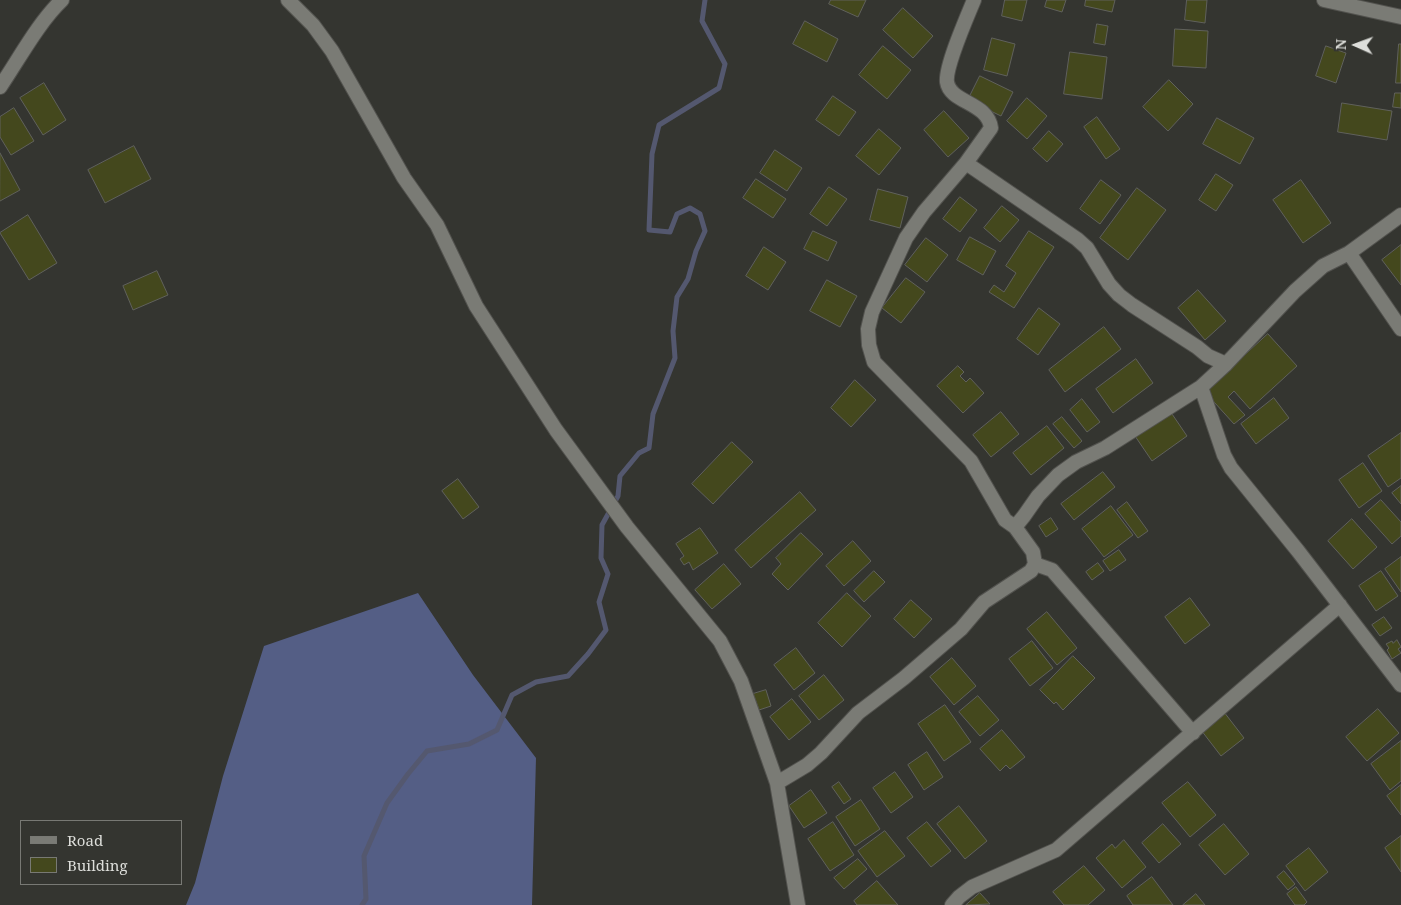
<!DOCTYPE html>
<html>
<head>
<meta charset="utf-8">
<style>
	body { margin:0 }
	#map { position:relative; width:1401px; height:905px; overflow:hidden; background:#343530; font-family:"Noto Serif",serif }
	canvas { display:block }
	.legend { position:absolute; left:20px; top:820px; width:162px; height:65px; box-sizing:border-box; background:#343530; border:1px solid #787974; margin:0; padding:6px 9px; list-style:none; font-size:15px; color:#dddeda }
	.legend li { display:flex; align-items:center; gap:10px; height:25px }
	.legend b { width:25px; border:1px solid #787974 }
	.north { position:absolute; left:1331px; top:20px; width:50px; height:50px; -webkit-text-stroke:4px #343530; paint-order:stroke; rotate:272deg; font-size:14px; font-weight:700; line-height:20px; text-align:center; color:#dddeda }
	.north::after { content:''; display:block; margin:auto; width:18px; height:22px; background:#dddeda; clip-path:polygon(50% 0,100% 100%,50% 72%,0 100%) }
</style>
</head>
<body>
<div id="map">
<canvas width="1401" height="905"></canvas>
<ul class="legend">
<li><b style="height:6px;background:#7a7b75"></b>Road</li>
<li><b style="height:14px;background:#44481d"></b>Building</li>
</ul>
<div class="north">N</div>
</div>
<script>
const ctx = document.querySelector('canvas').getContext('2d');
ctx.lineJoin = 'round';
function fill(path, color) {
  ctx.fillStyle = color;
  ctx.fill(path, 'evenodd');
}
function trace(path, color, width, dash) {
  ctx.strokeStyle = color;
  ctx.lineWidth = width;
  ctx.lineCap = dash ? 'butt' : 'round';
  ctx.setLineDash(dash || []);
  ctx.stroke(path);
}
const forest = new Path2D(`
	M418,593L473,675L536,758L532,905H186L195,883L223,776L264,646Z`);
const stream = new Path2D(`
	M362,905L366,899L364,856L387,803L408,774L427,751L469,744L497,730L512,695L536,682L568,676L588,654L606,630L599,602L608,574L601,558L602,525L618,496L620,476L639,453L649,448L653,414L675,358L673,331L677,297L688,279L696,251L705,231L700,214L690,208L677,214L670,232L649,230L652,154L659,125L719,88L725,64L702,21L705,0`);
const building = new Path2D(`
	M831,0H866L858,17L829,4Z
	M1005,0H1027L1022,21L1002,16Z
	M1047,0H1066L1062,12L1045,7Z
	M1086,0H1115L1112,12L1085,6Z
	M1187,0H1207L1205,23L1185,20Z
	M903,8L933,36L913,58L883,30Z
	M805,21L838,39L827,62L793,44Z
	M1097,24L1108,26L1105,45L1094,43Z
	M1175,29L1208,31L1206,68L1173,66Z
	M992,38L1015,44L1007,76L984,70Z
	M1399,44H1401V83H1396Z
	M883,46L911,70L887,99L859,75Z
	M1326,46L1346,53L1336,83L1316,76Z
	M1070,52L1107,57L1102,99L1064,94Z
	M980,76L1013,92L1001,116L968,100Z
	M1169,80L1193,104L1168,131L1143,107Z
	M44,83L66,120L43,135L20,98Z
	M1395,93H1401V108L1393,107Z
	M833,96L856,112L839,136L816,120Z
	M1027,98L1047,116L1027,139L1007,121Z
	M1342,103L1392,111L1387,140L1338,132Z
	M14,108L34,141L11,155L0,137V117Z
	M944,111L969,138L948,157L924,130Z
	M1097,117L1120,149L1106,159L1084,127Z
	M1217,118L1254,138L1240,164L1203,144Z
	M879,129L901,148L879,175L856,156Z
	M1049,131L1063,144L1047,162L1033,149Z
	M134,146L151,179L105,203L88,170Z
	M775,150L802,168L787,191L760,173Z
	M0,153L20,190L0,201Z
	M1216,174L1233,185L1216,211L1199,200Z
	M756,179L786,199L773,218L743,198Z
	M1101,180L1121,195L1100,224L1080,209Z
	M1301,180L1331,223L1303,243L1273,200Z
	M829,187L847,199L827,226L810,214Z
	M1137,188L1166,210L1128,260L1100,238Z
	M878,189L908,197L900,228L870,220Z
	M960,197L977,210L960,232L943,219Z
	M1002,206L1019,220L1000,242L984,228Z
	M28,215L57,263L29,280L0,233Z
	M813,231L837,242L828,261L804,249Z
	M1029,231L1054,247L1014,308L989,292L994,285L1004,292L1016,273L1006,266Z
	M970,237L996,251L983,275L957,260Z
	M926,238L948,255L927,282L905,265Z
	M1401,245V285L1382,260Z
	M764,247L786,262L768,290L746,276Z
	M157,271L168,295L133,310L123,286Z
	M906,278L925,292L901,323L882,308Z
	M827,280L857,296L840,327L810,311Z
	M1198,290L1226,321L1205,340L1178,308Z
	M1039,308L1060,324L1038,355L1017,339Z
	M1104,327L1121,349L1065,392L1049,370Z
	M1268,334L1297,366L1250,409L1234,391L1228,397L1245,415L1234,424L1205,392Z
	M1136,359L1153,383L1113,413L1096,389Z
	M958,366L964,372L960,376L966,382L970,378L984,393L963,413L937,386Z
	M855,380L876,400L851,427L831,408Z
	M1274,398L1289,418L1256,444L1241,424Z
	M1082,399L1100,422L1087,432L1070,410Z
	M1170,411L1187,436L1152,461L1135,436Z
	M1001,412L1019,434L991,457L973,435Z
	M1062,417L1082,441L1074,448L1053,424Z
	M1047,426L1064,448L1031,475L1013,453Z
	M1401,433V478L1388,487L1368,456Z
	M732,442L753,462L713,504L692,484Z
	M1363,463L1382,491L1359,508L1339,480Z
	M1103,472L1115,487L1074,520L1061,504Z
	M458,479L479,507L463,519L442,491Z
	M1401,486V504L1392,493Z
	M800,492L816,510L751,568L735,550Z
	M1381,500L1401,522V536L1392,544L1365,514Z
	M1127,502L1148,531L1138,538L1117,510Z
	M1111,506L1133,535L1104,557L1082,529Z
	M1051,518L1058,529L1046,537L1039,526Z
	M1352,519L1377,547L1353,569L1328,541Z
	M700,528L718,553L693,570L689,562L684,565L680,559L684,556L676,544Z
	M801,533L823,554L788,590L772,574L781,564L776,558Z
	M853,541L871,561L844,586L826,566Z
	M1119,550L1126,560L1110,571L1103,561Z
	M1401,557V592L1385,569Z
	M1098,563L1104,571L1092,580L1086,572Z
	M724,564L741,584L712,609L695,590Z
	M874,571L885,582L864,602L854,591Z
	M1381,571L1398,596L1376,611L1359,586Z
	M847,593L871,616L842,647L818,623Z
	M1190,598L1210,625L1185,644L1165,617Z
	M911,600L932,619L914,638L894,619Z
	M1047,612L1077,648L1057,665L1027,629Z
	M1384,617L1392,628L1380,636L1372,625Z
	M1397,640L1401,647L1398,649L1401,653L1392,659L1387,650L1389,648L1386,644L1392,641L1393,643Z
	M1032,641L1053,668L1030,686L1009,659Z
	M796,648L815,673L794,690L774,665Z
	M1073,656L1095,678L1063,710L1056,702L1054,704L1040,690Z
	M952,658L976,686L954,705L930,677Z
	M824,675L844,700L819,720L799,696Z
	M766,690L771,706L759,710L753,694Z
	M978,696L999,720L980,736L959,712Z
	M792,699L811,722L789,740L770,717Z
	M945,705L971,742L944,761L918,724Z
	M1378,709L1399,733L1367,761L1346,737Z
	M1224,712L1244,738L1221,756L1201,730Z
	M1002,730L1025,757L1010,769L1006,765L1000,771L980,749Z
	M1401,741V781L1390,790L1371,764Z
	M927,752L943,777L924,790L908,765Z
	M895,772L913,797L891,813L873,788Z
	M839,782L851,799L844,804L832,787Z
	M1188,782L1216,815L1190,837L1162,803Z
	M1401,785V815L1387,796Z
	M811,790L827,813L804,828L789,806Z
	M861,800L880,829L855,846L836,817Z
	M959,806L987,841L965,859L937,824Z
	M833,822L854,855L830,871L808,839Z
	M927,822L951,851L931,867L907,838Z
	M1163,824L1181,844L1159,863L1142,843Z
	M1224,824L1249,854L1225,875L1199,845Z
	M885,831L905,856L877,877L858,851Z
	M1401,836V872L1385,848Z
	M1124,840L1146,867L1122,888L1096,858L1112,844L1115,848Z
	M1309,848L1328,872L1305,891L1286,866Z
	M858,859L867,869L844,889L834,878Z
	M1084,866L1105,890L1088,905H1064L1053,892Z
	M1284,871L1295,884L1288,890L1277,877Z
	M1152,877L1173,905H1133L1127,896Z
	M877,881L898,905H857L854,901Z
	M1296,887L1307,902L1304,905H1295L1287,894Z
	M980,893L990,904L966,905Z
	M1196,894L1205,905H1183Z`);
const street = new Path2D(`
	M288,0L313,25L332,51L404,178L437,225L476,306L556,430L627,527L720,641L741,681L777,783L798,905
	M1324,0L1401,17
	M0,87C19,59 38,23 62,0
	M966,163L1077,239L1087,248L1109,284L1119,295L1132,305L1197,347L1208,356L1226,364
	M1349,253L1401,329
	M1201,387L1224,455L1231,468L1298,551L1401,685
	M1015,527L1024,516L1038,496L1058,475L1076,462L1105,448L1201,387L1226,364L1295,291L1323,266L1349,253L1401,215
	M1035,564L1052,570L1193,733
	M777,783L807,765L821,753L858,713L904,678L961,629L984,602L1031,571L1035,564L1033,552L1015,527L1005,520L971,461L874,362L869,345L868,329L872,312L906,238L924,212L966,163L991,128C988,102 950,103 947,82C945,67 967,17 974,0
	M952,905L959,897L972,887L1056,850L1340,605`);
fill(forest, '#545e85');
trace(stream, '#54586f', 5);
fill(building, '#44481d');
trace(building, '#60615c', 1);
trace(street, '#52524e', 16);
trace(street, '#7a7b75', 14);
</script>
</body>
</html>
